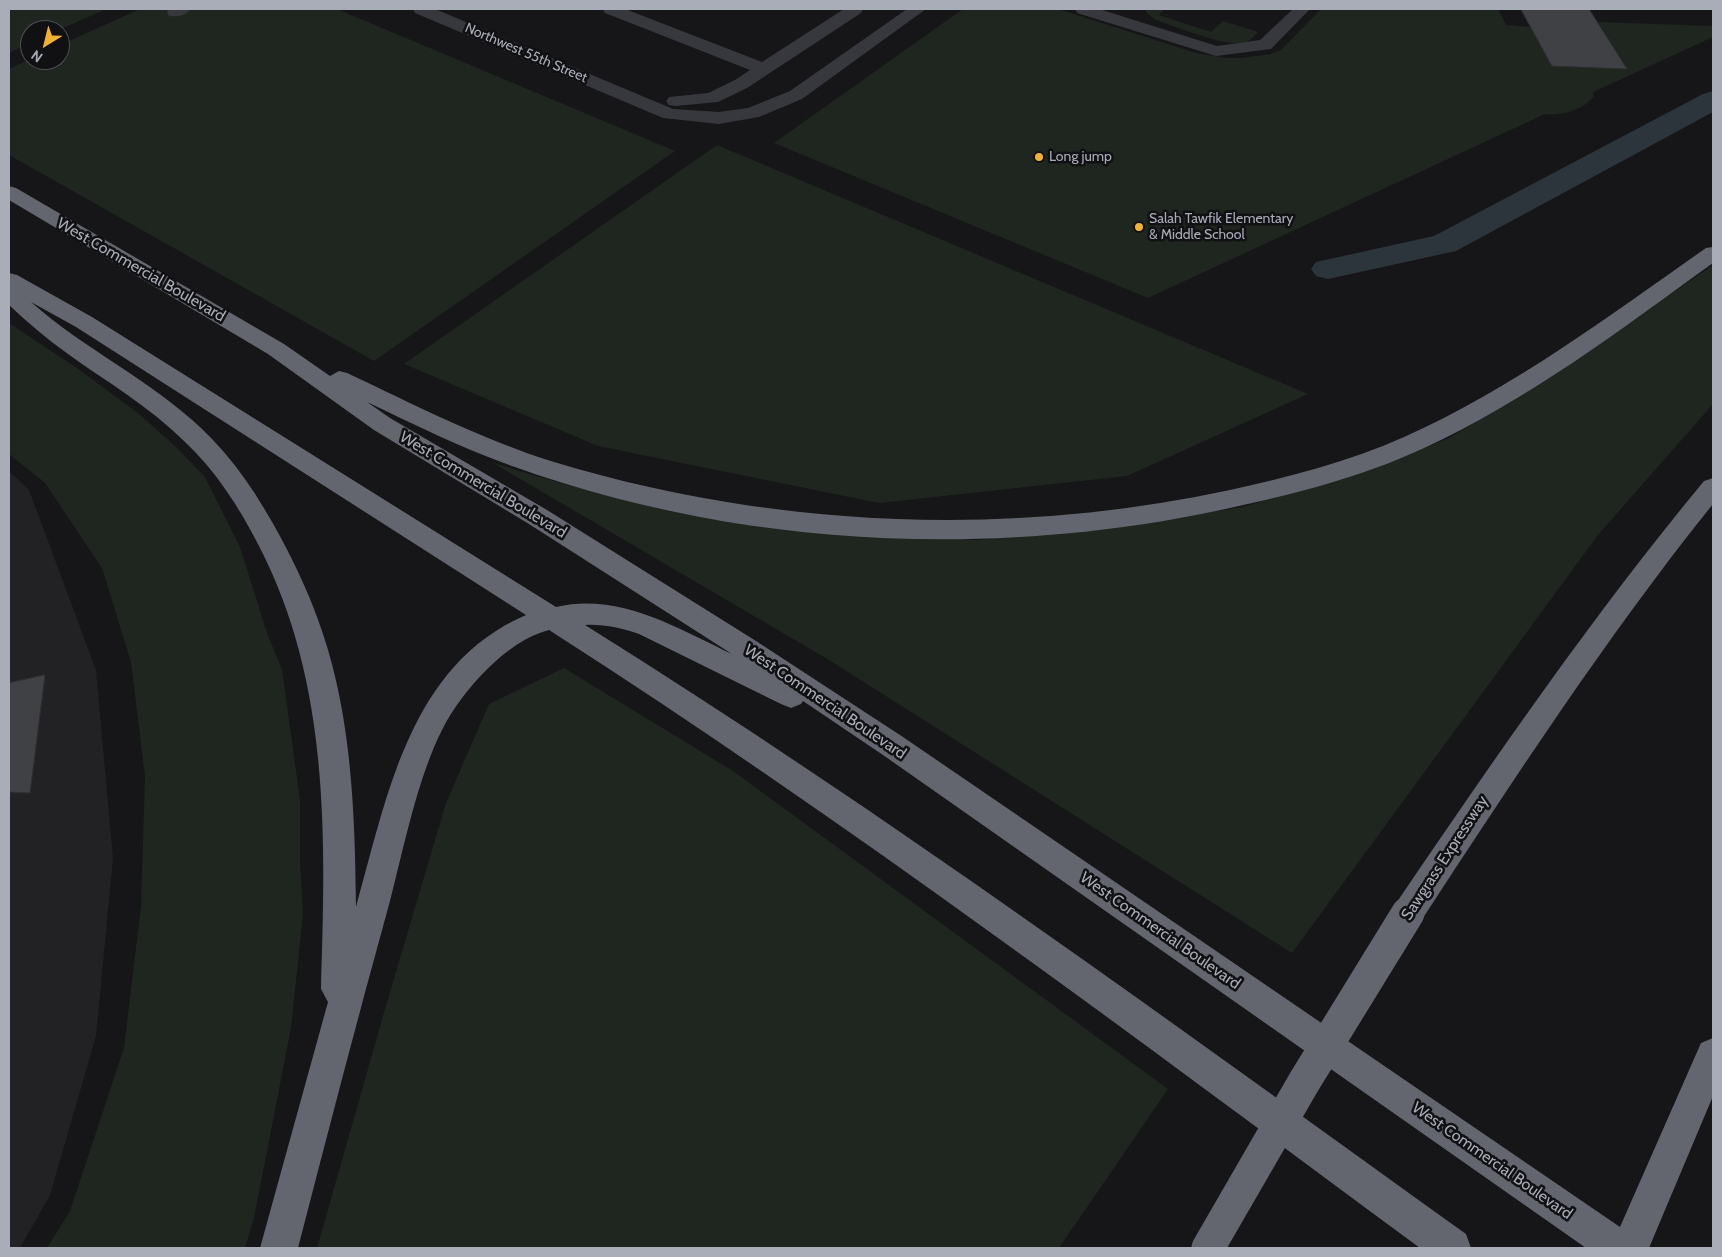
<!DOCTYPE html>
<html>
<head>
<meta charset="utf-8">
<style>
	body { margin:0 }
	#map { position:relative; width:1722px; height:1257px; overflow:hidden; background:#161618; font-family:Cabin,sans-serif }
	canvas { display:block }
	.frame { position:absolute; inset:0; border:10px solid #a8adb8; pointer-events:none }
	.north { position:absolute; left:20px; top:20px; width:50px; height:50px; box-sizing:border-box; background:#111113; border:1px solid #4d4f55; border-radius:50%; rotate:216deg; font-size:14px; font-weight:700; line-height:20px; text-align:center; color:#a8adb8 }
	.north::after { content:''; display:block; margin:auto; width:18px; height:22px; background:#f2b134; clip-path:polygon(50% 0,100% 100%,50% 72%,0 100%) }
</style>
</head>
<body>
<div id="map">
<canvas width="1722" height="1257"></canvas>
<div class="frame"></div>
<div class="north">N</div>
</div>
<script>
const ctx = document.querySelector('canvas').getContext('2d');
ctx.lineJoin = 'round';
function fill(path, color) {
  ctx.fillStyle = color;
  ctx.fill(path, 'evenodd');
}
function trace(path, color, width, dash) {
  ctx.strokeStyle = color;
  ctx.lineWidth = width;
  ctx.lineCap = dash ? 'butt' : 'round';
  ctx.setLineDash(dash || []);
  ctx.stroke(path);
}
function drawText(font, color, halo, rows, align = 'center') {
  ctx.font = font + ' Cabin,sans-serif';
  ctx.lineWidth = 5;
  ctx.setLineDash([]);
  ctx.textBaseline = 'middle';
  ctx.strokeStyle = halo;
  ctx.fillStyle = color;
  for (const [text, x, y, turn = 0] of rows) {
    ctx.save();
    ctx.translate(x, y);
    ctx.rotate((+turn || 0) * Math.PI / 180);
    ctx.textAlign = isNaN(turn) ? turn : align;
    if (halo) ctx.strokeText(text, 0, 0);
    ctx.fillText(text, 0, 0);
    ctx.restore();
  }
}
const built = new Path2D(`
	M9,471L29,490L96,670L113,858L96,1036L50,1195L20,1248H9Z`);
const green = new Path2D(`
	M9,9H106L59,30H30V43L9,53Z
	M140,9H337L675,151L374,361L9,155V69L30,59L60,60V45Z
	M963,9H1058L1196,53L1226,58H1241L1270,54L1281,50L1321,9H1498L1506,25L1530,27L1552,66L1626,69L1598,22L1713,26V37L1593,92L1594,96C1584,110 1561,116 1545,114L1148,298L774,143Z
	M1145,9H1164L1159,15L1211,32L1223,21L1258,32C1255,35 1251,40 1247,42C1230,49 1174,26 1156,20L1147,13Z
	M717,145L1308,394L1127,476L879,503L598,446L404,364Z
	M1713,265V404L1598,535L1292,953L829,660L493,463L560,483L665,509L824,532L976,540L1107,527L1243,507L1352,475L1447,439L1536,387Z
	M9,323L77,368L138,413L176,447L205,477L240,547L268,636L282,669L300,800V863L303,914L291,1028L254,1218L245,1248H47L70,1211L124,1048L141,906L145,777L131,662L102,568L45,483L9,454Z
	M564,668L733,771L1168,1089L1059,1248H317L385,1009L446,803L489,704Z`);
const canal = new Path2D(`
	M1713,91V112L1456,251L1328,279L1316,276L1311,269L1316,262L1434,236L1703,94Z`);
const building = new Path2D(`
	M1521,9H1589L1627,69L1552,66Z
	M45,675L30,793L9,792V683Z`);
const minor = new Path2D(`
	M169,9H190C186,16 177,17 169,16L167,12Z
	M413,9H435L673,109L719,112L748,108L790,91L907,9H926L802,99L759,117L719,124L663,118L415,13Z
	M603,9H625L762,62L844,9H863L861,13L747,88L718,102L675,106L669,105L666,101L669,97L708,93L735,80L750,70L605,13Z
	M1075,9H1099L1217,46L1260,40L1293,9H1310L1271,49L1216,56L1077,13Z`);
const highway = new Path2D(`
	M9,186L16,188L284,344L330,376L339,371L347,373C415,405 483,440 554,462C772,528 1008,538 1230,490C1289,477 1348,462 1404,437C1512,389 1609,316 1706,248L1713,247V263C1620,330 1527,401 1422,449C1361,477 1295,494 1230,508C995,560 739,548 512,466C462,448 415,425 367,402L390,418L547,510L756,641L903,737L1620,1227L1701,1043L1713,1038V1096L1649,1248H1586L883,755L803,701L801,704L791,708L781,704L639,634C622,628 603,624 585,625C888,814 1176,1026 1466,1234L1471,1248H1420C1134,1037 849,822 549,630C506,641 463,690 443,728C418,776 404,847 390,901C358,1016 328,1132 298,1248H260L328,1002L321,989C326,838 330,683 259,546C239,507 216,471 184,441C150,407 107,382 68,354C47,339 27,322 9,305V273L17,275L92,317L556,607C619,592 677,628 732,654L529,524L374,430L268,354L9,200ZM31,302L76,327L526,615C409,665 387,798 356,907C355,815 352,719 322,631C311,598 297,568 281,538C259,497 234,459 201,428C149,379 84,349 31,302Z
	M1713,478V504C1606,637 1513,781 1419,924L1408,928L1397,924L1392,913L1397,902C1495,758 1593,615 1704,481Z`);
const highwayBridge = new Path2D(`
	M1208,1248L1304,1082L1408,913`);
const markers = [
	[1039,157,5,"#f2b134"],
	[1139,227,5,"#f2b134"]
];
const farStreetnames = [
	["Northwest 55th Street",526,53,23]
];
const farPoinames = [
	["Long jump",1049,157],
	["Salah Tawfik Elementary",1149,219],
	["& Middle School",1149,235]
];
const streetNames = [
	["West Commercial Boulevard",141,270,30],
	["West Commercial Boulevard",483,485,31],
	["West Commercial Boulevard",825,702,34],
	["Sawgrass Expressway",1445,858,-57],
	["West Commercial Boulevard",1160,931,35],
	["West Commercial Boulevard",1492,1161,35]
];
fill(built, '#222225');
fill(green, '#1e261f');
fill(canal, '#2c353c');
fill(building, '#404145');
trace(building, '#303034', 1);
fill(minor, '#37383d');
fill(highway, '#63666e');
trace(highwayBridge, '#63666e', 33);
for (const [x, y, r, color] of markers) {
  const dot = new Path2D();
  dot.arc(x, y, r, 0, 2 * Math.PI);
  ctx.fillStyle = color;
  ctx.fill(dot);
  trace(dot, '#111113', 2);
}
drawText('14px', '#a8adb8', '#111113', farStreetnames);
drawText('14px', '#a8adb8', '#111113', farPoinames, 'left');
drawText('16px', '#a8adb8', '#111113', streetNames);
</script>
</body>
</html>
